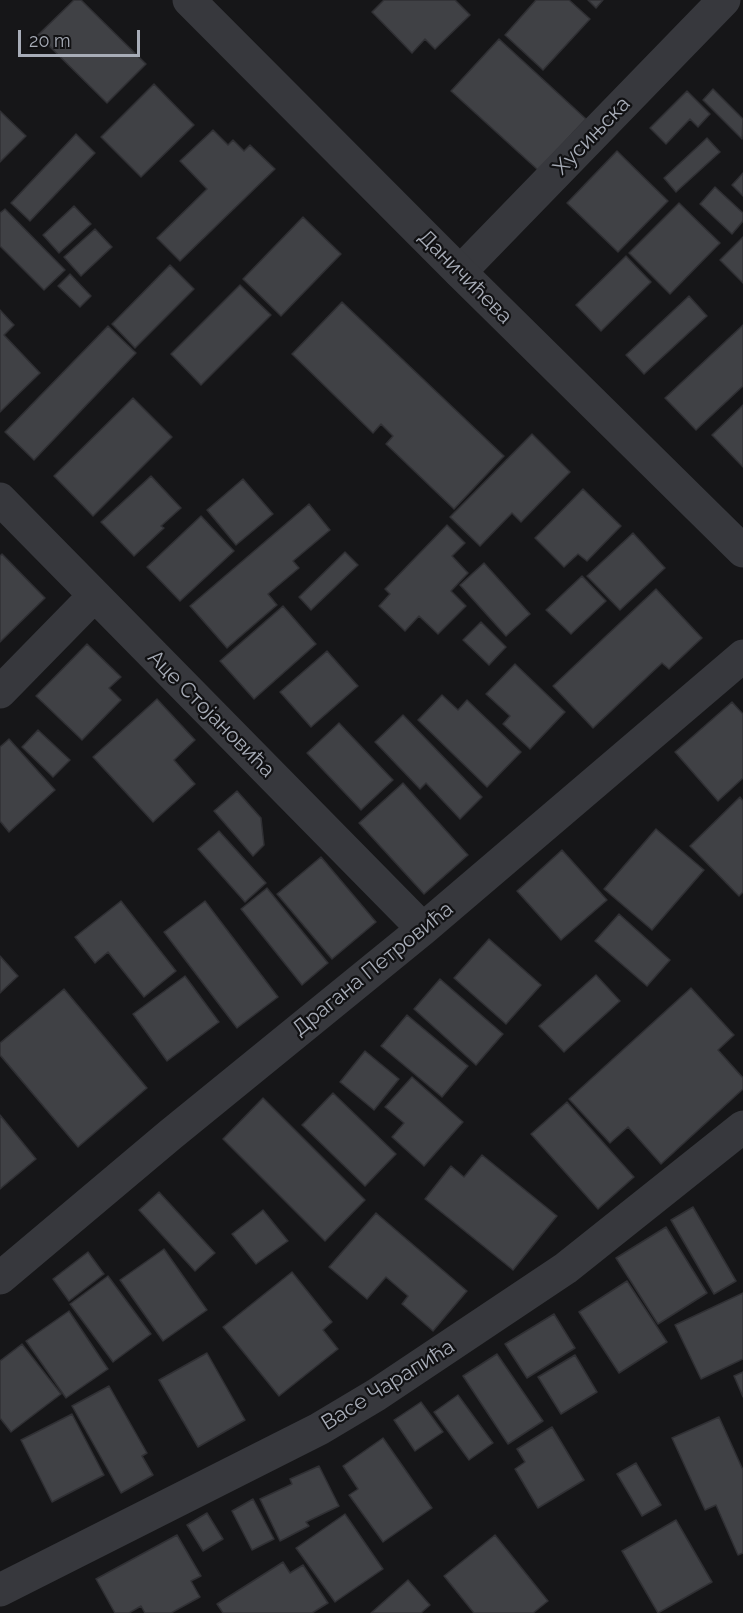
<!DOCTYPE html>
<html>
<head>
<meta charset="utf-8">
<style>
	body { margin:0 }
	#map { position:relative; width:743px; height:1613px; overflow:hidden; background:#161618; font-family:Raleway,sans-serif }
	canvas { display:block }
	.scale { position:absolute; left:18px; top:30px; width:122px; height:27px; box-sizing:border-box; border:3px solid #a8adb8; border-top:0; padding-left:8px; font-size:18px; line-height:21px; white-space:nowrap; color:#a8adb8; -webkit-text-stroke:4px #111113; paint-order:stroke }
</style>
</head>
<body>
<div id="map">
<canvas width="743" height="1613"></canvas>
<div class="scale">20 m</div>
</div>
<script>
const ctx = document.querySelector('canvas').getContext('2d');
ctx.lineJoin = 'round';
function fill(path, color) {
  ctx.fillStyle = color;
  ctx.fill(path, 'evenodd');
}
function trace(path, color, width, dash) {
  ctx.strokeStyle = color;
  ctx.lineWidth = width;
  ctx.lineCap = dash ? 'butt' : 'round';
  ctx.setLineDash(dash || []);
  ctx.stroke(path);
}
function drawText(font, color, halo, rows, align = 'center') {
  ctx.font = font + ' Raleway,sans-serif';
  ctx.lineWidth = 4.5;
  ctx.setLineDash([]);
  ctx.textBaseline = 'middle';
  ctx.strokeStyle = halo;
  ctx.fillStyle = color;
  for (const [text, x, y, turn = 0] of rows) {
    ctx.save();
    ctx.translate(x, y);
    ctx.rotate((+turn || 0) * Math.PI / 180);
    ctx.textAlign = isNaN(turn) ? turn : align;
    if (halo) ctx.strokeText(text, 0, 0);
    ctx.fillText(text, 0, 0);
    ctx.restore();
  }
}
const building = new Path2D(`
	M74,0H81L146,64L107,103L38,35Z
	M384,0H455L470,15L435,49L425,39L412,53L372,12Z
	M536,0H569L590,19L543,70L505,35Z
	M588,0H603L596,8Z
	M499,39L586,119L538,170L451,91Z
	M154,84L194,125L141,177L101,137Z
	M713,89L743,119L742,139L703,100Z
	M687,91L710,114L698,127L690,119L666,144L650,128Z
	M0,111L26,136L0,162Z
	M213,130L228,145L233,140L244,151L250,145L275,169L180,261L157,238L207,189L180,161Z
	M76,134L95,153L30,221L11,203Z
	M707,138L720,152L676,192L664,178Z
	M617,151L668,201L618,252L567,203Z
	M743,173V196L732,185Z
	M715,187L743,213V221L732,234L700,204Z
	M679,203L720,243L670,294L629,253Z
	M74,206L91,224L59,253L43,235Z
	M5,209L65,270L44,290L0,246V213Z
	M303,217L341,254L281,316L243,279Z
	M95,229L112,247L81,276L64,257Z
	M743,237V283L720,260Z
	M626,256L651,282L601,331L576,305Z
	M170,265L194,289L135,348L112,324Z
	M70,274L91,296L80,307L58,286Z
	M240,285L271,315L201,385L171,354Z
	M689,296L707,316L644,374L626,355Z
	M342,302L504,456L454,509L386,444L393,436L381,424L373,433L292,354Z
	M0,310L14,325L4,335L40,373L0,412Z
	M743,325V386L696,430L665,398Z
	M108,326L136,353L34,460L5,432Z
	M133,398L172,437L93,516L54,476Z
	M743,405V467L712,435Z
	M532,434L570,472L521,522L512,513L480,546L450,517Z
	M151,476L181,508L161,526L164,528L134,556L101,522Z
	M243,479L273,514L236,545L207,510Z
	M583,489L621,526L587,561L578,554L564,567L535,538Z
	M309,504L330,530L293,561L299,568L268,594L277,605L227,648L190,606Z
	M201,516L234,551L180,601L147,567Z
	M447,525L465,543L452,556L468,573L451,591L466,606L438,634L419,616L405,631L379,606L390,594L385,589Z
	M633,533L665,568L620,610L587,576Z
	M345,552L358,565L311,610L299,597Z
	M2,554L45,598L0,642V556Z
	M484,563L530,614L506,636L460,585Z
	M582,576L606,601L571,634L546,610Z
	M656,589L702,638L669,669L662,663L593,728L553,686Z
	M283,606L316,644L254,699L220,661Z
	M481,622L506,647L489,665L463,640Z
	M87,644L121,677L109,688L121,700L82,740L36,696Z
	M327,651L358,686L311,727L280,692Z
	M515,664L565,712L530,749L503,724L510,716L486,694Z
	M442,695L458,710L467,700L521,752L487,787L418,720Z
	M157,699L195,740L174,760L195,784L153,822L93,757Z
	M732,702L743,714V778L718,801L675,752Z
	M403,715L482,797L460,819L426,783L420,789L375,742Z
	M339,723L393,780L361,810L307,753Z
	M38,730L70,760L53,777L22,747Z
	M9,739L55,790L9,832L0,821V747Z
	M403,783L468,855L424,894L359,823Z
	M237,791L261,818L264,845L253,856L214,811Z
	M740,797L743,801V892L739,896L690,846Z
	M656,829L704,870L652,930L604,889Z
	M219,831L266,883L245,902L198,849Z
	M562,850L607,900L561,940L517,891Z
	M321,857L376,922L332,959L277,894Z
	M267,888L328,963L302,985L241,909Z
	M121,901L176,971L144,997L108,952L95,963L75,937Z
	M205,901L278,997L237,1028L164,932Z
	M619,914L670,960L647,986L595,941Z
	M489,939L541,985L506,1024L454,978Z
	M0,956L18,976L0,993Z
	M596,975L620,1001L564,1052L539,1026Z
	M185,976L219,1022L167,1061L133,1014Z
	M440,979L503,1034L476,1065L414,1009Z
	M691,988L734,1035L718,1050L743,1078V1089L661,1164L628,1127L610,1143L569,1099Z
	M64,989L147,1088L78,1147L0,1055V1043Z
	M407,1015L468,1066L442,1097L381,1046Z
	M365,1051L399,1079L374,1110L340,1082Z
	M412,1077L463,1122L424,1166L392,1137L404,1123L385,1107Z
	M333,1093L396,1154L365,1186L302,1125Z
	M263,1098L365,1200L325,1241L223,1139Z
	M567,1102L634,1177L598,1209L531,1134Z
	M0,1115L36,1159L0,1189Z
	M482,1155L557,1216L513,1270L425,1199L451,1166L464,1177Z
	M159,1192L215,1253L195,1271L139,1210Z
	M693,1207L736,1281L714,1294L671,1220Z
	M263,1210L288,1241L256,1264L232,1234Z
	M376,1213L467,1291L433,1331L402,1304L408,1296L386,1277L367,1299L329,1267Z
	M666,1227L707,1293L658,1324L616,1258Z
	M164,1249L207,1310L163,1341L120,1280Z
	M88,1252L104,1274L69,1301L53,1279Z
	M292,1272L332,1322L323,1330L338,1349L279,1396L223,1327Z
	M108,1276L151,1334L113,1362L70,1304Z
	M627,1281L667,1342L619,1373L579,1312Z
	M743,1293V1359L701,1379L675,1325Z
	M69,1311L108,1369L66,1398L26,1341Z
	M554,1314L575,1348L527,1378L505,1344Z
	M22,1344L61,1394L11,1432L0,1418V1361Z
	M207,1353L245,1420L198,1447L159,1380Z
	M497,1354L543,1421L508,1444L463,1376Z
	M575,1355L597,1392L561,1414L538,1377Z
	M743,1372V1397L734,1376Z
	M109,1386L147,1453L142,1456L153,1475L121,1493L72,1406Z
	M458,1395L493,1443L469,1460L434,1412Z
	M421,1402L443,1432L415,1451L394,1420Z
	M72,1414L104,1475L52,1502L21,1440Z
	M719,1417L743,1470V1553L738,1555L716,1505L705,1510L672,1438Z
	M552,1427L584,1480L538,1508L515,1469L525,1462L517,1449Z
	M383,1438L432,1508L383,1542L349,1495L358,1489L343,1466Z
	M636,1463L661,1505L642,1516L617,1474Z
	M319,1466L339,1506L306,1522L309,1526L280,1541L260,1499L292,1484L290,1479Z
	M253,1499L274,1539L252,1550L232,1511Z
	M207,1513L223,1539L203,1551L187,1525Z
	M345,1514L383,1569L335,1602L296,1548Z
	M676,1520L712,1582L658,1613L622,1551Z
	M177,1535L201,1576L191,1581L200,1597L171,1613H145L141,1606L129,1613H115L96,1579Z
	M495,1535L548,1601L533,1613H474L444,1576Z
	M283,1562L290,1573L303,1565L328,1603L312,1613H223L217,1604Z
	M408,1580L430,1605L421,1613H371Z`);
const minor = new Path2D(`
	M460,272L724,0
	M0,499L423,929
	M0,692L94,596
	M0,1278L170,1135L423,929L743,656
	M0,1590L319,1429L376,1395L566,1268L743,1127`);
const tertiary = new Path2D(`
	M189,0L460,272L743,551`);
const streetNames = [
	["Хусињска",592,136,-46],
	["Даничићева",465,277,45],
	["Аце Стојановића",211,714,45],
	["Драгана Петровића",373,969,-39],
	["Васе Чарапића",388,1385,-32]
];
fill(building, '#404145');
trace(building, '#303034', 1.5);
trace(minor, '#37383d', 33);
trace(tertiary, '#37383d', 33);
drawText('21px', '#a8adb8', '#111113', streetNames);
</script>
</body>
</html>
